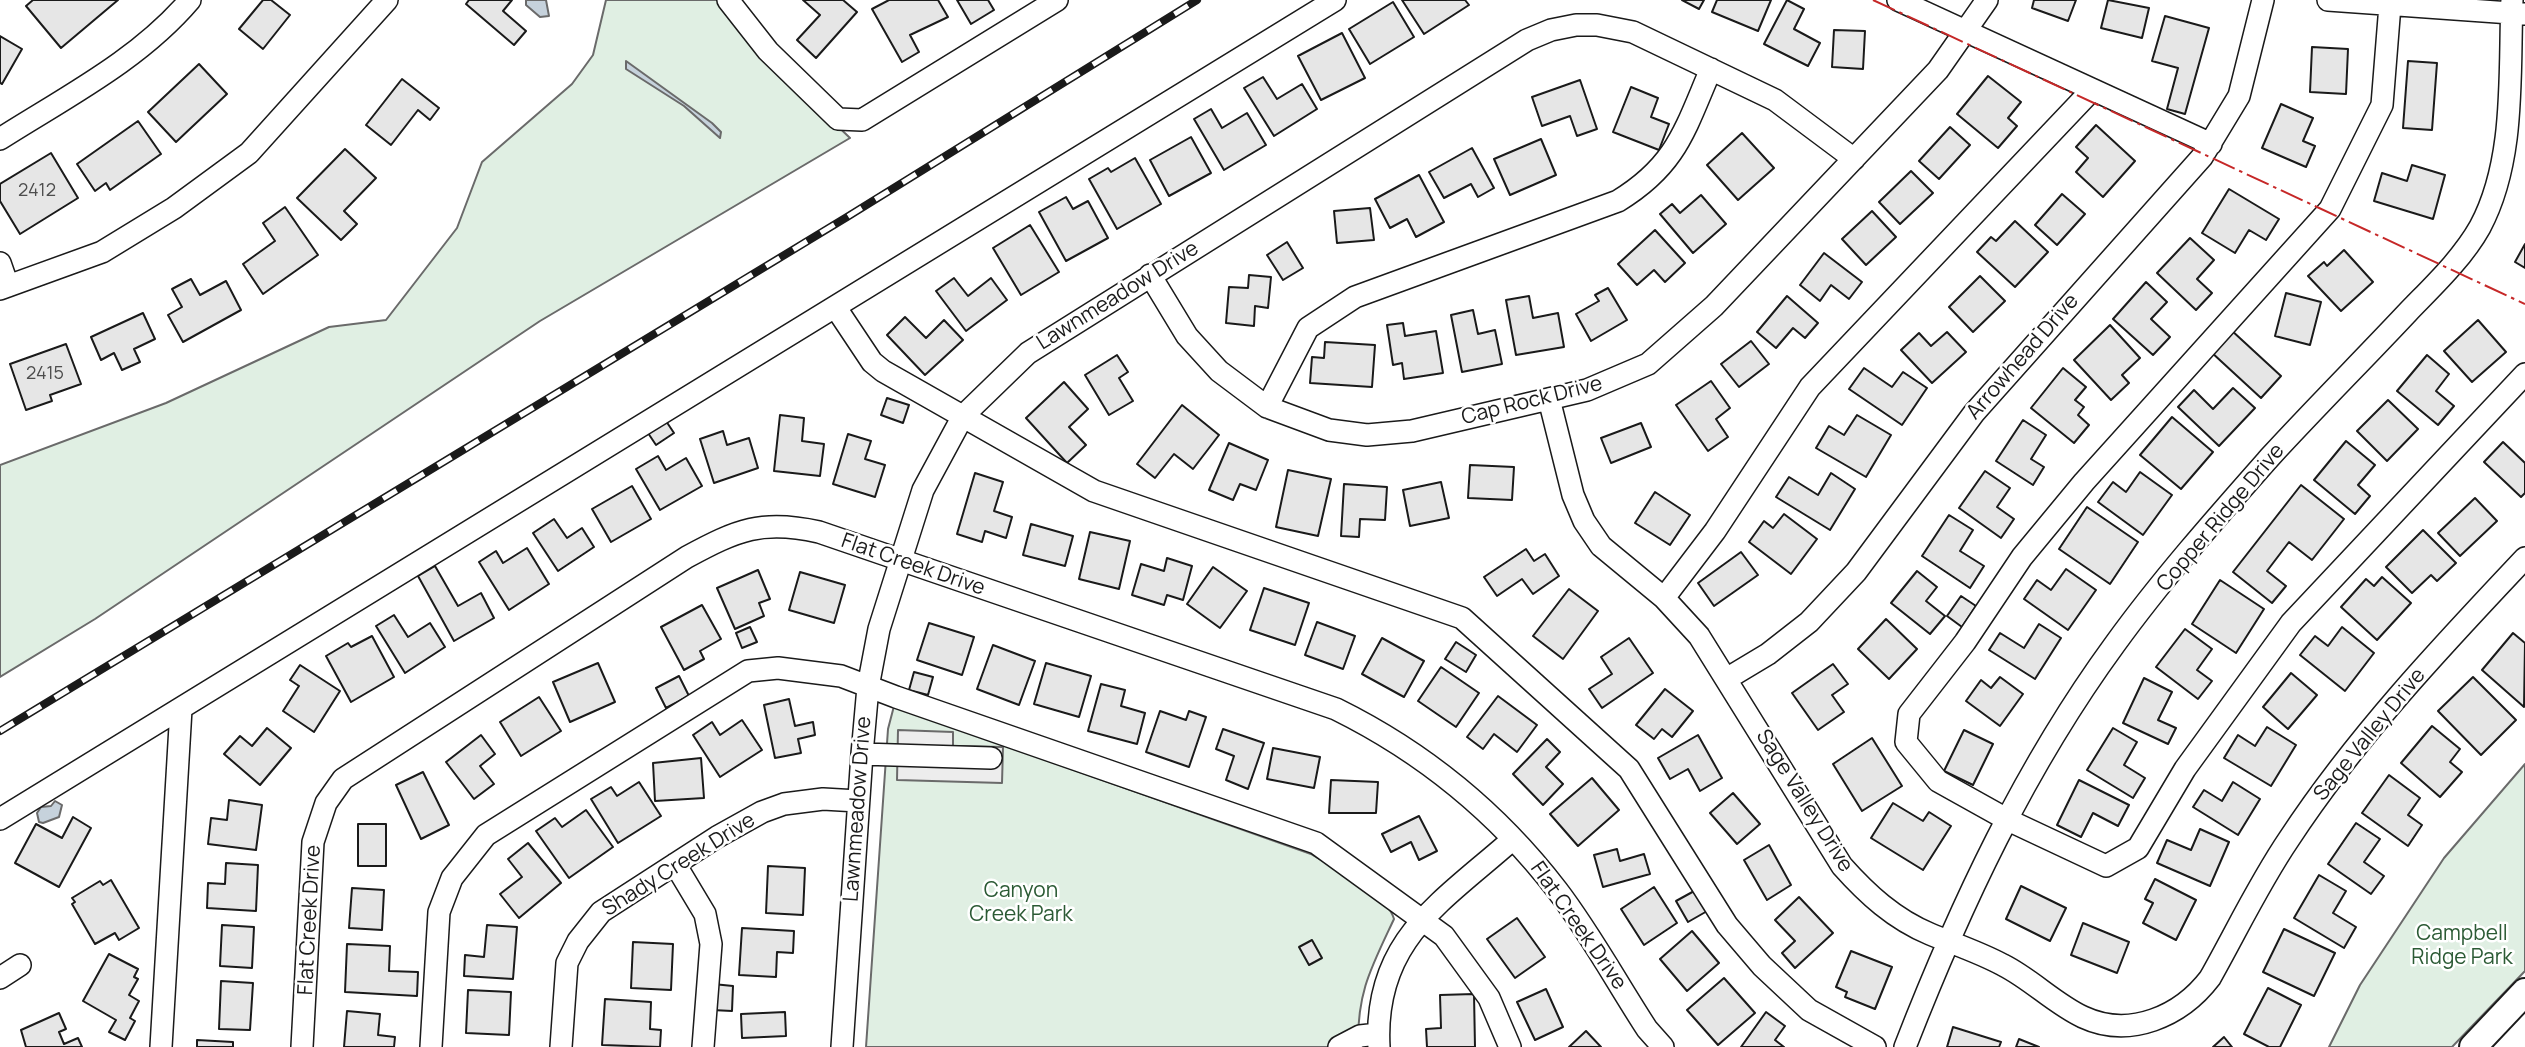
<!DOCTYPE html>
<html>
<head>
<meta charset="utf-8">
<style>
	body { margin:0 }
	canvas { display:block; background:#fff }
</style>
</head>
<body>
<canvas width="2525" height="1047"></canvas>
<script>
const ctx = document.querySelector('canvas').getContext('2d');
ctx.lineJoin = 'round';
function fill(path, color) {
  ctx.fillStyle = color;
  ctx.fill(path, 'evenodd');
}
function trace(path, color, width, dash) {
  ctx.strokeStyle = color;
  ctx.lineWidth = width;
  ctx.lineCap = dash ? 'butt' : 'round';
  ctx.setLineDash(dash || []);
  ctx.stroke(path);
}
function drawText(font, color, halo, rows, align = 'center') {
  ctx.font = font + ' Manrope,sans-serif';
  ctx.lineWidth = 5;
  ctx.setLineDash([]);
  ctx.textBaseline = 'middle';
  ctx.strokeStyle = halo;
  ctx.fillStyle = color;
  for (const [text, x, y, turn = 0] of rows) {
    ctx.save();
    ctx.translate(x, y);
    ctx.rotate((+turn || 0) * Math.PI / 180);
    ctx.textAlign = isNaN(turn) ? turn : align;
    if (halo) ctx.strokeText(text, 0, 0);
    ctx.fillText(text, 0, 0);
    ctx.restore();
  }
}
const green = new Path2D(`
	M606,0H719L801,91L850,138L540,321L95,619L0,677V465L166,403L329,327L386,320L457,228L482,162L572,84L593,55Z
	M894,706L1311,854C1334,868 1387,893 1394,919C1371,968 1357,992 1358,1047H866L888,729Z
	M2525,764V971L2452,1047H2329L2360,985L2444,858Z`);
const parking = new Path2D(`
	M898,730L953,732V746L1003,747L1002,783L897,780Z`);
const water = new Path2D(`
	M526,0H546L549,16L540,17L526,5Z
	M626,61L712,123L721,132L720,138L684,106L626,69Z
	M55,801L62,805L59,817L43,823L39,822L37,813L41,807L51,806Z`);
const building = new Path2D(`
	M33,0H118L61,48L26,6Z
	M263,0H271L290,15L263,49L239,29Z
	M469,0H512L503,11L526,31L514,45L466,4Z
	M803,0H843L857,12L816,58L797,40L820,15Z
	M889,0H938L948,17L910,35L919,52L902,62L872,9Z
	M957,0H988L994,10L971,24Z
	M1402,0H1465L1469,5L1424,34Z
	M1682,0H1704L1699,9Z
	M1717,0H1771L1758,31L1712,12Z
	M1787,0L1804,9L1794,29L1820,43L1808,66L1764,44Z
	M2034,0H2076L2068,21L2032,8Z
	M2108,0L2149,8L2142,38L2101,28Z
	M1393,2L1414,37L1370,64L1349,29Z
	M2165,16L2209,28L2185,114L2167,109L2178,68L2152,61Z
	M1834,30L1865,31L1863,69L1832,67Z
	M1342,33L1365,78L1321,100L1298,56Z
	M0,36L22,49L2,84L0,83Z
	M2312,47L2348,49L2346,94L2310,92Z
	M2408,61L2437,63L2432,130L2403,128Z
	M199,64L227,94L176,142L148,112Z
	M1988,76L2021,102L2008,118L2017,126L1998,148L1957,114Z
	M1263,77L1277,99L1302,84L1317,109L1274,136L1244,88Z
	M402,79L439,108L430,120L418,110L391,145L366,125Z
	M1580,80L1597,129L1577,136L1570,116L1542,126L1532,97Z
	M1631,87L1658,98L1651,117L1669,124L1659,150L1613,132Z
	M2281,104L2313,118L2303,141L2315,146L2306,167L2262,148Z
	M1211,109L1222,128L1247,113L1266,145L1224,170L1194,119Z
	M138,121L161,154L110,190L106,183L95,191L77,164Z
	M2096,125L2135,161L2103,197L2076,172L2088,158L2076,147Z
	M1950,127L1970,145L1939,179L1919,161Z
	M1742,133L1774,168L1738,200L1707,165Z
	M1191,137L1211,173L1169,196L1150,160Z
	M1541,139L1556,175L1510,195L1494,159Z
	M1472,148L1494,188L1478,197L1471,184L1444,198L1429,172Z
	M345,149L376,178L344,211L357,224L341,240L297,198Z
	M51,153L78,198L20,234L0,201V184Z
	M1135,158L1161,204L1117,229L1089,179L1108,168L1111,172Z
	M2412,165L2445,175L2433,219L2374,201L2382,173L2407,181Z
	M1911,171L1933,193L1900,224L1879,202Z
	M1419,175L1444,222L1416,237L1407,219L1390,228L1375,199Z
	M2229,189L2279,219L2266,240L2249,230L2235,253L2202,233Z
	M2062,194L2085,214L2057,245L2035,225Z
	M1701,195L1726,224L1693,253L1660,214L1672,204L1680,213Z
	M1066,197L1073,209L1088,201L1108,238L1066,261L1039,212Z
	M285,207L318,255L263,294L243,264L275,241L263,223Z
	M1370,208L1374,240L1337,243L1334,211Z
	M1872,211L1896,237L1866,265L1842,239Z
	M2015,221L2048,252L2015,287L1977,252L1991,237L1996,241Z
	M1030,225L1059,272L1021,295L993,248Z
	M1655,230L1685,263L1665,282L1654,270L1637,285L1618,264Z
	M2190,238L2214,260L2197,279L2212,293L2196,310L2157,273Z
	M1287,242L1303,268L1283,280L1267,255Z
	M2525,244V268L2515,262Z
	M2344,250L2373,282L2341,311L2308,276L2324,262L2327,266Z
	M1824,253L1862,282L1849,299L1831,285L1820,301L1800,285Z
	M1249,275L1271,277L1268,308L1255,306L1254,326L1226,323L1229,287L1248,288Z
	M1980,276L2005,301L1973,332L1949,307Z
	M954,278L968,296L991,278L1007,300L966,331L936,291Z
	M191,279L200,295L226,281L241,310L183,342L168,315L182,307L172,289Z
	M2146,282L2167,302L2151,319L2170,337L2153,355L2113,319Z
	M1608,288L1627,320L1591,341L1576,314L1599,301L1595,295Z
	M2286,293L2321,302L2310,345L2275,336Z
	M1529,296L1533,318L1558,313L1564,347L1516,355L1506,300Z
	M1787,296L1818,323L1805,338L1793,328L1776,348L1757,332Z
	M1473,310L1478,334L1495,330L1502,364L1462,372L1451,315Z
	M143,313L155,339L134,349L140,362L122,370L114,353L101,360L91,337Z
	M905,317L926,338L944,320L963,340L925,375L887,335Z
	M2478,320L2506,352L2472,382L2444,351Z
	M1403,323L1405,336L1436,331L1443,373L1404,379L1402,363L1393,365L1387,325Z
	M2110,325L2140,358L2122,375L2129,383L2111,400L2074,360Z
	M2230,329L2281,376L2261,398L2210,351Z
	M1947,332L1966,352L1932,383L1901,350L1919,333L1931,346Z
	M1751,341L1769,364L1739,387L1721,364Z
	M1325,342L1375,345L1372,387L1310,383L1312,357L1324,358Z
	M66,344L81,384L50,395L52,401L26,410L10,364Z
	M1117,355L1128,372L1119,378L1133,401L1109,415L1085,375Z
	M2427,355L2449,374L2436,391L2454,406L2438,425L2397,391Z
	M1864,368L1892,387L1903,372L1927,388L1902,425L1849,389Z
	M2063,368L2086,387L2075,400L2084,407L2078,415L2089,425L2074,443L2031,408Z
	M1711,381L1730,408L1716,419L1728,437L1708,451L1676,405Z
	M1064,382L1088,409L1069,427L1086,445L1067,463L1026,418Z
	M2233,388L2255,408L2219,446L2178,407L2194,390L2213,409Z
	M887,398L909,405L903,423L881,415Z
	M2388,400L2418,429L2387,461L2357,431Z
	M1182,405L1219,435L1193,469L1174,454L1155,478L1137,464Z
	M780,415L804,418L802,441L824,444L820,476L774,471Z
	M1857,415L1891,435L1866,477L1816,448L1829,426L1844,435Z
	M2172,417L2213,452L2181,489L2140,455Z
	M664,418L674,433L656,445L646,430Z
	M2023,420L2046,435L2031,459L2044,467L2033,485L1996,461Z
	M1641,423L1651,447L1611,463L1601,438Z
	M723,431L727,445L749,438L758,468L714,483L700,439Z
	M848,434L871,441L865,459L885,465L875,497L833,484Z
	M2346,441L2375,465L2358,485L2370,496L2355,514L2314,480Z
	M2503,442L2525,463V493L2521,497L2484,462Z
	M1229,443L1268,460L1256,490L1240,484L1233,500L1209,490Z
	M658,456L666,470L686,458L702,486L660,510L636,469Z
	M1470,465L1514,467L1512,500L1468,498Z
	M1288,470L1331,479L1318,536L1276,527Z
	M1985,471L2010,488L1997,507L2014,519L2001,538L1959,508Z
	M2140,472L2172,495L2143,535L2098,502L2113,482L2126,492Z
	M975,473L1003,482L994,511L1012,517L1006,538L985,531L982,542L957,534Z
	M1831,473L1855,489L1830,530L1776,497L1789,477L1818,495Z
	M1441,482L1449,518L1410,526L1403,490Z
	M1344,484L1387,487L1385,520L1360,519L1359,537L1341,536Z
	M2301,485L2344,519L2312,560L2289,542L2267,571L2286,586L2272,603L2233,572Z
	M632,486L651,519L611,542L592,509Z
	M1655,492L1690,515L1670,545L1635,523Z
	M2475,498L2497,521L2460,556L2438,533Z
	M2087,507L2138,542L2110,584L2059,549Z
	M1784,514L1817,539L1791,574L1749,542L1764,521L1773,528Z
	M1949,515L1973,530L1960,551L1984,566L1970,588L1922,556Z
	M554,519L567,538L582,528L594,547L558,571L533,533Z
	M1031,524L1073,536L1065,566L1023,555Z
	M2423,530L2456,563L2437,581L2431,575L2412,593L2386,567Z
	M1090,532L1130,541L1119,589L1079,579Z
	M527,548L549,584L509,610L479,562L496,551L503,563Z
	M1526,549L1534,561L1545,554L1559,576L1533,594L1522,579L1497,596L1484,577Z
	M1741,552L1758,575L1714,606L1698,583Z
	M1167,558L1192,566L1183,600L1167,595L1164,605L1132,595L1141,564L1164,571Z
	M435,566L458,606L481,593L494,618L454,641L418,576Z
	M1213,567L1247,591L1220,628L1187,604Z
	M2066,569L2096,590L2068,630L2024,599L2037,580L2051,590Z
	M758,570L770,599L759,603L764,616L735,629L717,588Z
	M1917,571L1937,587L1926,601L1945,616L1930,634L1891,603Z
	M800,572L845,585L834,623L789,610Z
	M2382,577L2411,603L2377,640L2341,607L2366,579L2374,586Z
	M2220,580L2264,609L2236,653L2192,624Z
	M1264,588L1309,603L1295,645L1250,630Z
	M1569,589L1598,611L1563,659L1533,636Z
	M1961,596L1976,606L1962,627L1947,616Z
	M702,605L721,639L700,651L704,659L684,670L661,627Z
	M394,615L408,637L430,623L445,647L405,673L376,626Z
	M1886,619L1917,649L1889,679L1858,649Z
	M1317,622L1355,636L1343,669L1305,655Z
	M929,623L974,637L962,675L917,660Z
	M2039,624L2061,638L2035,679L1989,650L2000,633L2024,648Z
	M750,627L757,642L742,648L736,633Z
	M2342,627L2374,653L2345,691L2300,655L2315,636L2328,646Z
	M2185,629L2212,649L2197,670L2212,681L2198,699L2156,667Z
	M2513,633L2525,643L2524,707L2482,670Z
	M372,636L394,677L351,702L326,656L348,643L351,647Z
	M1382,638L1424,661L1404,697L1362,674Z
	M1629,638L1653,673L1602,708L1589,689L1612,674L1601,657Z
	M1456,642L1476,655L1466,672L1445,659Z
	M993,645L1035,661L1019,705L977,689Z
	M598,663L615,702L570,722L553,682Z
	M1046,663L1091,676L1079,717L1034,704Z
	M1833,664L1848,684L1832,695L1844,712L1818,730L1792,693Z
	M300,665L340,691L314,732L283,711L299,686L290,680Z
	M1441,667L1479,693L1456,727L1418,701Z
	M914,672L933,677L928,695L909,690Z
	M2291,673L2317,695L2288,729L2263,707Z
	M679,676L689,696L666,708L656,688Z
	M2000,677L2023,694L2000,726L1966,701L1981,680L1991,688Z
	M2473,677L2516,720L2481,755L2438,711Z
	M2144,678L2172,692L2158,720L2176,728L2168,744L2123,723Z
	M1101,684L1125,690L1121,706L1145,713L1137,744L1088,731Z
	M1665,689L1693,711L1672,737L1662,729L1654,739L1636,725Z
	M1498,696L1537,725L1517,752L1494,734L1483,749L1467,737Z
	M539,697L561,731L521,756L500,722Z
	M789,699L795,726L813,722L815,735L798,739L801,753L775,758L764,705Z
	M1160,711L1186,720L1189,711L1206,717L1189,767L1146,752Z
	M742,720L762,750L720,777L693,735L712,722L720,735Z
	M2432,726L2460,749L2450,762L2462,772L2440,797L2401,763Z
	M2267,727L2296,745L2271,786L2224,758L2238,735L2255,746Z
	M267,728L291,748L260,785L224,754L240,736L252,746Z
	M2113,728L2137,742L2124,765L2145,778L2133,798L2087,770Z
	M1223,729L1264,743L1248,789L1226,780L1234,756L1216,749Z
	M1964,730L1993,744L1973,785L1944,771Z
	M481,735L495,754L480,766L494,784L474,799L446,762Z
	M1698,735L1722,778L1700,791L1688,769L1670,779L1658,758Z
	M1872,738L1902,786L1862,811L1833,764Z
	M1547,739L1560,752L1546,767L1563,784L1543,805L1513,774Z
	M1273,748L1320,757L1314,788L1267,779Z
	M701,758L704,798L655,801L653,763Z
	M423,772L449,825L421,839L396,785Z
	M2389,775L2420,798L2408,815L2422,825L2408,846L2362,813Z
	M1592,778L1619,810L1578,846L1550,814Z
	M1331,780L1378,782L1376,813H1329Z
	M2079,780L2129,805L2118,826L2093,813L2081,837L2057,825Z
	M639,782L661,816L618,843L591,799L611,787L617,796Z
	M2233,782L2260,799L2238,835L2193,807L2204,790L2222,801Z
	M1733,793L1760,824L1737,844L1710,813Z
	M229,800L262,805L256,850L208,844L211,818L227,820Z
	M1893,803L1923,821L1929,812L1951,826L1923,870L1871,838Z
	M586,810L613,847L569,878L536,831L555,818L562,827Z
	M1419,816L1437,851L1419,860L1411,842L1391,852L1382,834Z
	M73,817L91,828L59,887L15,863L36,824L62,838Z
	M2356,823L2380,839L2364,862L2384,876L2371,894L2328,864Z
	M358,824H386V866H358Z
	M2200,829L2229,842L2210,886L2157,863L2167,840L2191,850Z
	M528,843L561,883L519,918L500,894L522,877L508,859Z
	M1769,845L1791,885L1767,900L1744,860Z
	M1617,849L1620,861L1644,854L1650,874L1603,887L1594,855Z
	M226,863L258,865L256,911L207,908L208,883L225,884Z
	M768,866L805,868L803,915L766,913Z
	M2319,875L2346,891L2333,913L2356,927L2344,948L2294,918Z
	M2155,879L2196,900L2176,940L2143,923L2153,903L2145,899Z
	M111,880L139,928L119,940L115,933L95,944L72,904L75,902L72,898L100,881L103,885Z
	M2021,886L2066,908L2050,941L2006,919Z
	M1654,887L1677,923L1644,945L1621,909Z
	M352,888L384,890L382,930L349,928Z
	M1696,890L1709,910L1688,922L1676,901Z
	M1799,897L1833,933L1795,968L1782,953L1795,941L1775,920Z
	M1517,918L1545,957L1515,978L1487,939Z
	M2083,923L2129,942L2117,973L2071,955Z
	M222,925L254,927L252,968L220,966Z
	M487,925L517,927L513,979L464,976L465,955L484,957Z
	M742,928L794,931L793,953L777,952L776,977L739,975Z
	M2284,929L2335,953L2314,996L2263,972Z
	M1692,931L1719,963L1687,991L1660,959Z
	M1312,940L1322,958L1309,965L1299,947Z
	M633,942L673,944L671,990L631,988Z
	M347,944L390,946L389,971L418,972L417,996L345,992Z
	M1851,951L1892,967L1875,1009L1845,997L1847,992L1836,987Z
	M109,954L138,969L134,977L138,979L129,995L139,1001L130,1018L135,1021L125,1040L109,1032L116,1020L83,1001Z
	M1724,978L1755,1013L1718,1045L1687,1010Z
	M221,981L253,983L250,1030L219,1029Z
	M713,984L733,986L732,1011L712,1010Z
	M2268,988L2301,1005L2280,1047H2269L2244,1034Z
	M1546,989L1563,1027L1535,1040L1517,1002Z
	M468,990L511,992L509,1035L466,1033Z
	M1474,994L1475,1047H1427L1426,1029L1441,1028L1440,995Z
	M605,999L651,1002L650,1029L661,1030L660,1047L602,1045Z
	M347,1011L380,1014L378,1035L395,1037L394,1047H344Z
	M785,1012L786,1036L742,1038L741,1014Z
	M1766,1012L1785,1026L1775,1040L1784,1047H1741Z
	M59,1013L66,1029L59,1032L64,1044L78,1038L82,1047H26L21,1030Z
	M1953,1027L2001,1042L1999,1047H1947Z
	M1586,1031L1601,1047H1569Z
	M2224,1037L2232,1047H2213Z
	M2019,1039L2039,1047H2016Z
	M197,1040L233,1042V1047H197Z`);
const minor = new Path2D(`
	M728,0L768,51L838,119L862,120L1057,0
	M1898,0L2211,144
	M2328,0L2525,14
	M2390,5L2382,105L2330,209L2084,482L2022,557L1965,642L1909,714L1906,742L1938,781L2008,820L2106,866L2138,848L2185,769L2291,623L2525,374
	M0,139C66,97 139,60 190,0
	M0,263L8,286
	M1150,275L1187,336L1219,371L1267,407L1329,430L1367,435L1412,431L1587,390L1648,364L1714,306L1938,70L1987,0
	M0,289L102,252L174,208L249,153L387,0
	M836,308L872,362L883,371L1094,491L1462,618L1629,769L1727,925L1762,966L1809,1010L1875,1047
	M1549,399L1573,495L1584,521L1601,546L1664,598L1699,636L1842,866C1867,894 1894,919 1930,934C1954,944 1979,952 2003,965C2031,979 2055,1004 2083,1017C2130,1039 2181,1016 2210,978C2236,932 2259,883 2289,839C2356,737 2441,647 2525,558
	M1267,407L1308,328L1355,297L1618,201C1677,165 1685,129 1711,69
	M1664,598L1715,531L1810,387L2091,91
	M1728,678L1768,654L1809,622L1856,572L1974,413L2202,157L2239,96L2263,0
	M862,754L991,758
	M0,819L1335,0
	M675,864L705,914L711,944L703,1047
	M0,978L20,965
	M161,1047L181,709
	M302,1047L313,842L326,803L343,779L687,557C737,530 762,519 819,532L1336,709C1423,752 1497,812 1557,890C1590,933 1617,983 1647,1029L1663,1047
	M431,1047L439,912L452,878L486,835L748,671L778,668L841,676L896,697L1316,843L1444,936L1489,998L1510,1047
	M561,1047L567,963L578,941L601,912L717,837L762,812L784,804L823,799L858,801
	M842,1047L862,754L868,687L879,629L923,490L963,416L1028,353L1527,40L1551,30L1576,25H1597L1633,32L1775,100L1854,159
	M1339,1047L1360,1036L1378,1034
	M1379,1047C1373,940 1442,902 1513,839
	M1905,1047C1960,906 2025,767 2115,644C2162,579 2217,517 2270,457C2315,408 2362,361 2408,312C2433,286 2462,259 2480,227C2516,160 2509,73 2512,0`);
const major = new Path2D(`
	M2473,1047L2525,992`);
const rail = new Path2D(`
	M0,731L847,217L1197,0`);
const power = new Path2D(`
	M1873,0L2525,304`);
const numberNames = [
	["2412",37,191],
	["2415",45,374]
];
const streetNames = [
	["Lawnmeadow Drive",1118,296,-32],
	["Arrowhead Drive",2023,357,-49],
	["Cap Rock Drive",1532,401,-14],
	["Copper Ridge Drive",2221,518,-50],
	["Flat Creek Drive",913,565,19],
	["Sage Valley Drive",2370,735,-51],
	["Sage Valley Drive",1804,801,58],
	["Lawnmeadow Drive",858,809,-86],
	["Shady Creek Drive",679,865,-32],
	["Flat Creek Drive",310,920,-87],
	["Flat Creek Drive",1578,926,55]
];
const parkNames = [
	["Canyon",1021,891],
	["Creek Park",1021,915],
	["Campbell",2462,934],
	["Ridge Park",2462,958]
];
fill(green, '#e0efe3');
trace(green, '#6a6a6a', 2);
fill(parking, '#ededed');
trace(parking, '#6a6a6a', 2);
fill(water, '#c6d2dc');
trace(water, '#6a6a6a', 2);
fill(building, '#e6e6e6');
trace(building, '#1a1a1a', 2);
trace(minor, '#1a1a1a', 24);
trace(major, '#1a1a1a', 30);
trace(minor, '#fff', 21);
trace(major, '#fff', 26);
trace(rail, '#1a1a1a', 8);
trace(rail, '#fff', 5, [16]);
trace(power, '#c62828', 2, [24, 5, 3.5, 5]);
drawText('18px', '#4d4d4d', null, numberNames);
drawText('21px', '#1a1a1a', '#fff', streetNames);
drawText('21px', '#2b5a34', '#fff', parkNames);
</script>
</body>
</html>
